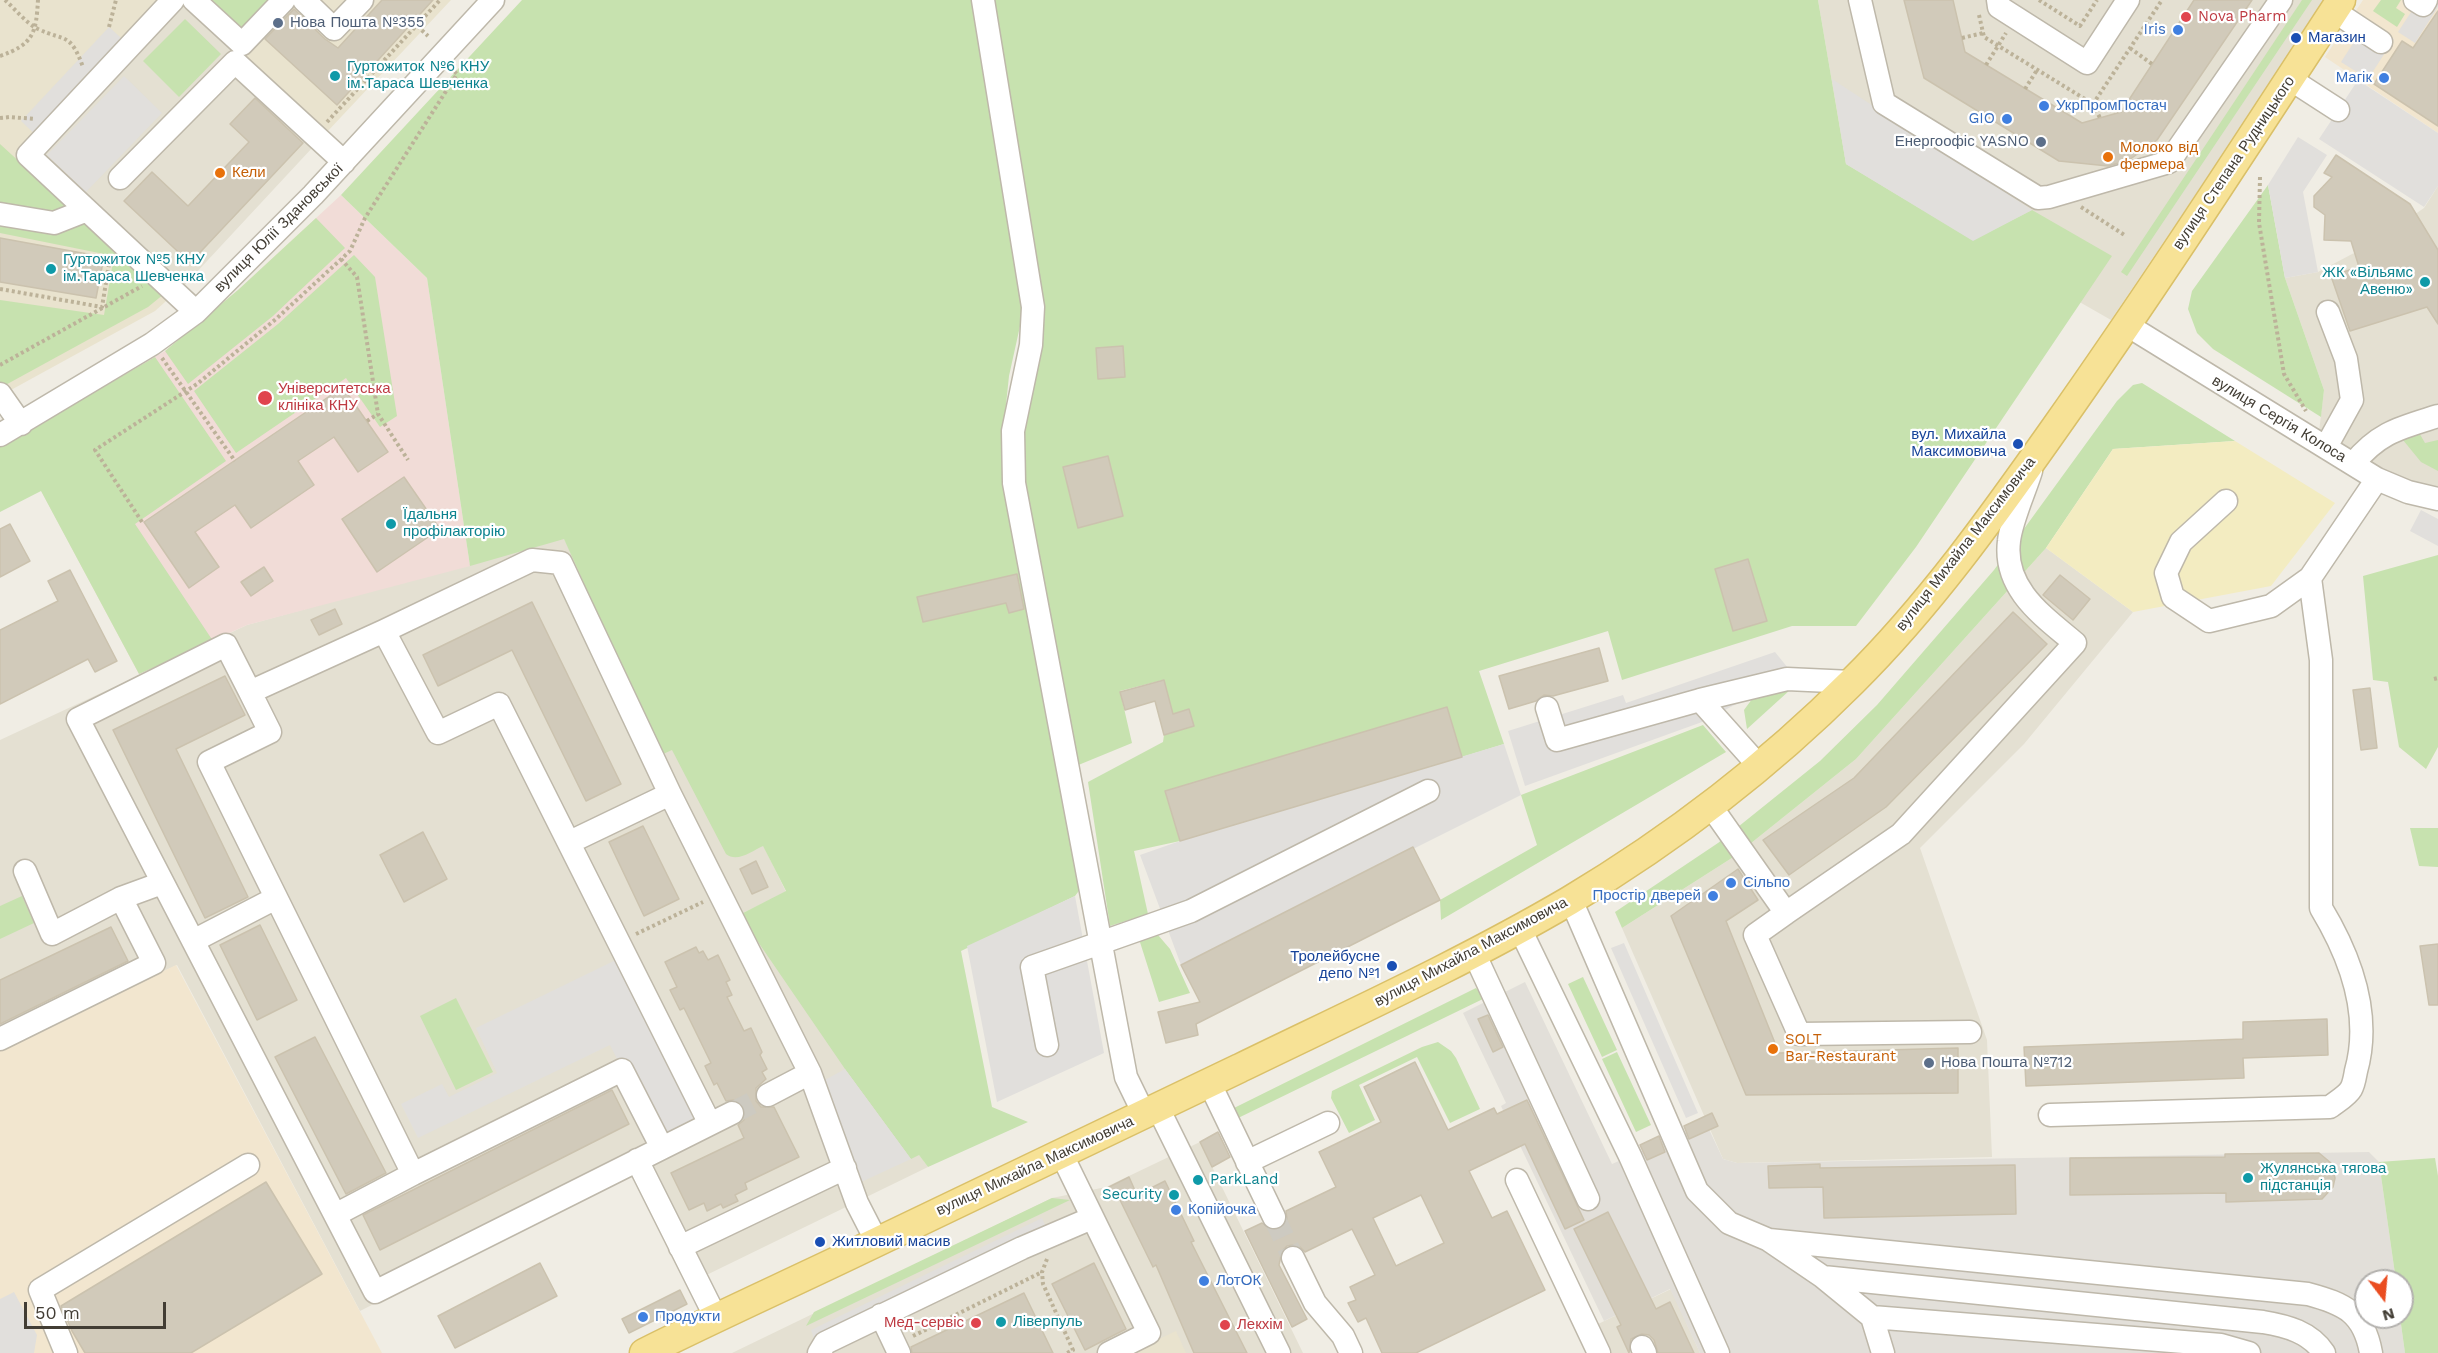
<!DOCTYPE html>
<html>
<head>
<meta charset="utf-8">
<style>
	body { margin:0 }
	#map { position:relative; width:2438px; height:1353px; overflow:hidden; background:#f0ede4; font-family:"Work Sans",sans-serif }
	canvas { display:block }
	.north { position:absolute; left:2354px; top:1269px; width:60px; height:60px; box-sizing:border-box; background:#fff; border:2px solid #b3b1ae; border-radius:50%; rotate:164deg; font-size:16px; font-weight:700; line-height:24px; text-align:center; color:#423d34 }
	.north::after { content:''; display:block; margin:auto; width:21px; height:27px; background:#ea4d21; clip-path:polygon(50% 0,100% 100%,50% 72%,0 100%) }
	.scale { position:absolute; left:24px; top:1302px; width:142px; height:27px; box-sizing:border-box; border:3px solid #423d34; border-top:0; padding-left:8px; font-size:18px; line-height:21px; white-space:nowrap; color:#423d34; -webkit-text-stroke:4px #fff; paint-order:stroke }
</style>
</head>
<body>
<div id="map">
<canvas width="2438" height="1353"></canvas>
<div class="north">N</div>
<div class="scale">50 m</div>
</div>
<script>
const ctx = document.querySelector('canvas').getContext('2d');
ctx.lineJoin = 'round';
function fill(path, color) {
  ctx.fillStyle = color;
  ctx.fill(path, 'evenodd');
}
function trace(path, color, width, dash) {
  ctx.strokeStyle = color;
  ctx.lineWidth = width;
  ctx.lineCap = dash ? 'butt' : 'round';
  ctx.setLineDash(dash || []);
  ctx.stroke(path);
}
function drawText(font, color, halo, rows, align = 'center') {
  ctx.font = font + ' "Work Sans",sans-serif';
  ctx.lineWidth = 4.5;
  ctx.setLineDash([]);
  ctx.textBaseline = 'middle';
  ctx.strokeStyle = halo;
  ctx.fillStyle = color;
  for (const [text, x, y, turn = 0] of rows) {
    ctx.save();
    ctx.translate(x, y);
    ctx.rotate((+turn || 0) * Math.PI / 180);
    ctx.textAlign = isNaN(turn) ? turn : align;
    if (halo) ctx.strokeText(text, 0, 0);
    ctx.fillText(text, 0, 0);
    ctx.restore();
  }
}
const residential = new Path2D(`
	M1818,0H2327L2111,320L1973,241L1846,164Z
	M186,1L326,133L181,289L38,155Z
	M2438,186V490L2383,471L2319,432L2324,390L2285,278L2318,272L2373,243L2424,208Z
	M564,538L661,754L708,732L786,892L743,913L928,1167L688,1284L632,1173L360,1311L177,965L0,1050V740L247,625Z
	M2046,548L2133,612L2024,744L1920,848L1987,1040L1992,1157L1737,1163L1723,1159L1622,928L1735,856L1856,759Z
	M1200,1142L1303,1353H732L1052,1198L1106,1187Z
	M1671,1289L1700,1353H1610L1596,1325Z`);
const commercial = new Path2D(`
	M2363,0H2438V133L2325,57Z
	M176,965L382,1353H0V1050Z`);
const industrial = new Path2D(`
	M1525,982L1612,1164L1706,1123L1723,1159L1737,1163L2369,1152L2379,1162L2396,1281H2366V1317H2400L2405,1353H1700L1670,1289L1604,1321L1501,1106L1506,1103L1463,1013Z`);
const education = new Path2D(`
	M0,0H451L326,133L185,1L38,155L174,294L155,311L0,396Z
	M1176,1331L1186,1353H1130Z`);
const medical = new Path2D(`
	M341,195L427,278L470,566L247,625L139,674L14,440L165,351L238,290Z`);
const green = new Path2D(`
	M212,0H276L246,33Z
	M522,0H1818L1846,164L1973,240L2032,210L2112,256L1916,547L1856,626H1792L1622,680L1608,631L1479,671L1504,744L1462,757L1447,708L1165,791L1180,841L1134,851L1148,914L1110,926L1088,782L1163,742L1164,735L1194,726L1189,709L1159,718L1157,700L1168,696L1163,680L1120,691L1132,743L1076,766L1020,478L1022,317L1009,376L1003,433L1084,884L1075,896L961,951L992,1107L1028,1122L928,1167L919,1155L911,1159L845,1069L741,917L743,913L786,891L763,846C752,851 737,863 726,854L672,750L661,755L564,539L470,566L427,278L341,195Z
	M2302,0H2312L2127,276L2121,272Z
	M2381,0H2401L2396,8L2405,14L2397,27L2373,11Z
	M185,19L221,54L179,97L143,61Z
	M0,144L164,294L148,307L0,388V300L104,315L114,256L0,233Z
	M2268,185L2285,278L2324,390L2321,417L2213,349L2197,333L2188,309L2192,291Z
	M316,218L345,248L273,316L188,384L165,351L238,290Z
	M354,255L375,277L397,416L380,427L346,378L236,453L194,391L278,324Z
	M155,357L226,461L135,524L213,641L139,674L41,491L0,512V447Z
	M2142,383L2235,441L2113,449L2046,548L1856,759L1735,856L1622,928L1615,912L1718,843L1820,761L1877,705L1994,570L2117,401L2133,385Z
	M2414,424L2425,443L2438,440V471L2421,462L2394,429Z
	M2438,555V747L2426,769L2399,747L2388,682L2373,680L2363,576Z
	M1790,690L1747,729L1744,710L1755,695Z
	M1703,725L1726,752L1441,920L1440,900L1537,845L1521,795Z
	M2410,828H2438V867L2419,866Z
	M22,896L34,923L0,939V906Z
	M1158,935L1170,949L1190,993L1159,1002L1139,939Z
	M1583,977L1617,1050L1602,1057L1568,984Z
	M1476,988L1485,998L1234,1120L1232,1109Z
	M456,998L493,1072L456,1090L420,1016Z
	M1438,1042L1451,1051L1456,1058L1480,1109L1450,1123L1417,1057L1359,1085L1375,1120L1349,1133L1331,1098L1332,1091L1422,1047Z
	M1617,1052L1651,1125L1636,1132L1602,1059Z
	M2435,1158L2438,1176V1353H2405L2400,1317L2402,1281H2396L2379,1162Z
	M1052,1198L1070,1200L806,1326L814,1312Z`);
const sand = new Path2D(`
	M2235,441L2335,503L2271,586L2133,612L2046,548L2113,449Z`);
const parking = new Path2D(`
	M2419,0H2438V7L2415,43L2398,32Z
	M2367,22L2394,39L2368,79L2341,62Z
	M109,27L130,46L42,141L21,121Z
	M124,76L162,113L86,192L47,155Z
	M1832,79L2032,210L1973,241L1846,164Z
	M2358,80L2438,133V186L2424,207L2319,139Z
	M2298,137L2327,155L2303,192L2318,272L2285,278L2268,185Z
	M2421,510L2438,519V546L2410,531Z
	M1775,652L1788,668L1742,701L1702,722L1525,786L1508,731L1623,695L1626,703Z
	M1504,744L1521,795L1181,965L1140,855L1180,841Z
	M1075,896L1104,1053L997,1102L967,946Z
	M1624,943L1698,1113L1686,1118L1611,948Z
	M626,955L710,1124L662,1148L610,1045L418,1138L401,1104L442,1084L449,1097L497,1073L476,1028Z
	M845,1069L911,1159L859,1183L823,1081Z
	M1042,1218L1046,1227L814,1339L811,1330Z
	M14,1292L37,1335L34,1353H0V1299Z`);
const building = new Path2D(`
	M382,0H433L337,105L265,39L294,9L325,39L338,48Z
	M1904,0H1953L1965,52L2082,123L2121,112L2194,0H2252L2157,140L2129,160L2108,166L2059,161L1924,78Z
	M2438,11V126L2374,84L2402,41L2413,48Z
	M255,98L303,143L190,263L124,201L152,172L188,206L249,142L230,124Z
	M2336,155L2410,204L2438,250V324L2427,307L2350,331L2331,276L2359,267L2351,241L2324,240L2325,215L2314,207V196L2332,177L2324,173Z
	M0,238L104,257L96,298L0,282Z
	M1123,346L1125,377L1098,379L1096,348Z
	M343,387L388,452L358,472L334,437L298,461L314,485L251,528L235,505L195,532L219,567L189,588L144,522Z
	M1108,456L1123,516L1078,528L1063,467Z
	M404,477L440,529L377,572L342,519Z
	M10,524L30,561L0,577V529Z
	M1748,559L1767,621L1733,631L1715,569Z
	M264,567L273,581L251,596L241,582Z
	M70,570L117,661L95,672L88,659L0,704V630L58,601L48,581Z
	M1017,574L1024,609L1009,613L1006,603L923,622L917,597Z
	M2060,575L2090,599L2073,620L2043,595Z
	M532,602L621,784L586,801L512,650L438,686L423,655Z
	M335,609L342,624L319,635L311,620Z
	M2013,612L2047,644L1886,807L1789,875L1763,840L1854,778Z
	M1599,648L1608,681L1553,696L1544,695L1536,701L1509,709L1499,676Z
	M225,676L245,715L176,749L248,897L205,918L113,730Z
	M1164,680L1173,714L1189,709L1194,726L1164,735L1155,701L1125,710L1120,692Z
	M2370,688L2377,748L2361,750L2353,690Z
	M1447,707L1462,757L1180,841L1165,791Z
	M643,826L679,899L644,916L609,842Z
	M423,832L447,879L404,902L380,855Z
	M1413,847L1440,900L1196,1024L1198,1035L1166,1043L1158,1012L1200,1002L1181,965Z
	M756,861L768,887L752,894L740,869Z
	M1738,869L1758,900L1726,921L1779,1053L1958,1048V1093L1746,1095L1671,916Z
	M260,925L297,1000L257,1020L220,945Z
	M111,927L128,961L0,1024V980Z
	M2438,944V1005H2429L2420,946Z
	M696,947L699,953L703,951L708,960L718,955L730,980L726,982L732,995L727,997L744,1031L751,1028L762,1052L760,1055L767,1069L762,1072L766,1079L756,1088V1101L761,1107H774L799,1157L745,1183L747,1189L735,1195L738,1201L723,1208L721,1204L707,1211L704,1203L689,1210L671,1173L744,1138L738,1125L744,1120L745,1113L740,1102L733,1100L726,1101L717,1083L714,1085L705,1066L711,1063L684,1008L680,1010L670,990L677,987L665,962Z
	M1488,1015L1503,1047L1493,1052L1478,1019Z
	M2327,1019L2328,1055L2243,1058L2244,1078L2026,1086L2024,1047L2243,1039V1022Z
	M315,1037L386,1173L346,1194L275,1057Z
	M1415,1062L1448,1130L1494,1108L1497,1114L1527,1100L1584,1220L1565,1229L1525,1144L1469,1171L1492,1218L1507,1211L1545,1290L1416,1353H1382L1366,1318L1358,1322L1348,1303L1356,1300L1350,1287L1375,1275L1352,1229L1305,1252L1300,1247L1293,1245L1287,1246L1282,1251L1279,1265L1307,1319L1292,1327L1245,1231L1262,1223L1272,1230L1280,1229L1287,1219L1286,1211L1336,1187L1319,1152L1381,1122L1364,1087ZM1421,1195L1444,1243L1396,1266L1373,1218Z
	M612,1090L629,1124L380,1250L363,1215Z
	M1712,1113L1718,1126L1689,1139L1684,1126Z
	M1218,1132L1230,1157L1212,1167L1200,1142Z
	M1659,1136L1665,1152L1647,1160L1640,1145Z
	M2319,1153L2331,1163L2335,1178L2333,1187L2322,1199L2226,1202V1193L2070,1195V1158L2225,1157V1154Z
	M1820,1164V1168L2015,1165L2016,1214L1824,1218L1823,1187L1769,1188L1768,1166Z
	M1129,1177L1137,1195L1165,1181L1194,1241L1191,1242L1247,1353H1194L1156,1265L1153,1267L1119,1198L1115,1200L1109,1187Z
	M266,1182L322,1274L191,1353H85L72,1331L61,1306Z
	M1608,1212L1656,1309L1670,1302L1694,1353H1658L1654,1340L1649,1335L1642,1334L1631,1339L1629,1353L1617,1327L1621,1325L1574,1229Z
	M540,1263L557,1296L455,1348L438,1316Z
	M1094,1263L1126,1329L1085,1350L1052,1284Z
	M680,1290L687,1304L629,1333L622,1319Z
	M1024,1293L1053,1353H912L911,1347Z`);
const minorTunnel = new Path2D(`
	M732,1113L768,1095
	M1274,1217L1293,1258`);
const path = new Path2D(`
	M5,0C15,9 26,23 38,29C66,42 70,32 83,67
	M2039,0L2080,26L2097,0
	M1979,15L1984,37L2093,104L2162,0
	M413,22L428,36
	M109,27L116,0
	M1962,38L1983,33
	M2130,48L2152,64
	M0,56C34,44 36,33 38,0
	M1986,65L2006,33
	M2025,89L2037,70
	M2093,104L2100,118
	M0,118L10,117L35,119
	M327,122L440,0
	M2260,177L2259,223L2284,374L2306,411
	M2081,207L2126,236
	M341,259L357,277L378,414L408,460
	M0,289L102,307L110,258
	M162,358L235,461
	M0,365L142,286
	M367,421L378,414
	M142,522L95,450L197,384L276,319L350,251L365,218L457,74L454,71
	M2434,679L2438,678
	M636,934L703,902
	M1047,1259L1042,1272L1043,1284L1073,1350L1067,1353
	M913,1336L1042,1272`);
const minor = new Path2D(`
	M173,0L28,155L196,312
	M194,0L242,44L284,0
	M304,0L334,29L362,0
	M983,0L1033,307L1031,345L1013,431L1014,483L1126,1077L1144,1114
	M1860,0L1884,103L2038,198L2049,197L2169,162L2281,0
	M1998,0L1999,7L2087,63L2128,0
	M2415,0L2423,5L2426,0
	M2334,11L2381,42
	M2290,79L2338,110
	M120,178L235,62L344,162
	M0,214L54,223L87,210
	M2127,325L2377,479L2408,492L2438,499
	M0,394L21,424
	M0,435L152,344L196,312L313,195L493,0
	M2326,447L2352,400L2346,359L2328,312
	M2353,464C2379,432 2400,428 2438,416
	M2226,501L2181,542L2166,573L2173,597L2209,621L2271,606L2310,578L2377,479
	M384,631L438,733L499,704L710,1124
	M250,692L270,732L209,762L413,1174L335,1215
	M1700,700L1787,679L1852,682
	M1547,708L1557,740L1700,700L1759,766
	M1710,805L1786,913L1901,834L2075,643C2043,616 2003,589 2009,541C2011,521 2025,491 2031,471
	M570,842L670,794
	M25,871L52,934L121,898L162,883
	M1571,900L1697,1191L1729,1223L1769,1240L2308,1294C2345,1304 2364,1313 2371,1353
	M1786,913L1755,935L1799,1034L1970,1032
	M1520,929L1630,1156L1718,1353
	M193,941L276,898
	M1474,953L1588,1199
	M0,1039L154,963L121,898
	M1047,1045L1032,967L1191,911L1428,791
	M1209,1082L1274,1217
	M768,1095L810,1073
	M1158,1108L1279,1353
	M732,1113L375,1292L78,719L226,645L250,692L384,631L532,560L561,563L670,794L810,1073L857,1203L877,1242
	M2050,1115L2330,1107C2336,1102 2347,1096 2351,1089C2354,1084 2355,1076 2356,1071C2372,1014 2350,956 2321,908V660L2310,578
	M1061,1153L1149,1333L1109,1353
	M637,1160L716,1318
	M1247,1162L1328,1123
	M413,1174L622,1070L662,1148
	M1517,1180L1599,1353
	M1770,1241L1823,1277L2263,1322C2287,1326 2310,1332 2324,1353
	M680,1247L845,1168
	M1293,1258L1315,1303L1343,1336L1351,1353
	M1823,1277L1872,1317L2221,1345L2249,1353
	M881,1315L899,1353
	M1872,1317L1883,1353
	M1642,1347L1645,1353
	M66,1353L40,1290L248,1165
	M819,1353L825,1343L1022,1248L1092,1218`);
const major = new Path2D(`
	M644,1353C714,1318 785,1286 856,1252C984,1190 1112,1129 1240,1068C1351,1014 1463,963 1569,901C1671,840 1768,766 1852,682C1929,606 1993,516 2055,428C2154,288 2247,144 2341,0`);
const markers = [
	[2186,17,6,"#e0444e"],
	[278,23,6,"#5c6f8a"],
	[2178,30,6,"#3f7fe0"],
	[2296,38,6,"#1a4fb4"],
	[335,76,6,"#0f9aa8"],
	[2384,78,6,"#3f7fe0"],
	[2044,106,6,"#3f7fe0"],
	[2007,119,6,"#3f7fe0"],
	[2041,142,6,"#5c6f8a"],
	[2108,157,6,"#e8710a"],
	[220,173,6,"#e8710a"],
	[51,269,6,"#0f9aa8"],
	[2425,282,6,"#0f9aa8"],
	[265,398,8,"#e0444e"],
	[2018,444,6,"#1a4fb4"],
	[391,524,6,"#0f9aa8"],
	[1731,883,6,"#3f7fe0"],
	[1713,896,6,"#3f7fe0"],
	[1392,966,6,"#1a4fb4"],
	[1773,1049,6,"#e8710a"],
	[1929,1063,6,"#5c6f8a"],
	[2248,1178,6,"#0f9aa8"],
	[1198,1180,6,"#0f9aa8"],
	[1174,1195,6,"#0f9aa8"],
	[1176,1210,6,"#3f7fe0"],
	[820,1242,6,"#1a4fb4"],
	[1204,1281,6,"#3f7fe0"],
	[643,1317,6,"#3f7fe0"],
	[1001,1322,6,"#0f9aa8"],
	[976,1323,6,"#e0444e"],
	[1225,1325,6,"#e0444e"]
];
const healthNames = [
	["Nova Pharm",2198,17],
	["Університетська",278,389],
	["клініка КНУ",278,406],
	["Мед-сервіс",964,1323,"right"],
	["Лекхім",1237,1325]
];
const serviceNames = [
	["Нова Пошта №355",290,23],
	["Енергоофіс YASNO",2029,142,"right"],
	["Нова Пошта №712",1941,1063]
];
const shopNames = [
	["Iris",2166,30,"right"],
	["Магік",2372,78,"right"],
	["УкрПромПостач",2056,106],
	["GIO",1995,119,"right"],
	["Сільпо",1743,883],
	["Простір дверей",1701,896,"right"],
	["Копійочка",1188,1210],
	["ЛотОК",1216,1281],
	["Продукти",655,1317]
];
const transitNames = [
	["Магазин",2308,38],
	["вул. Михайла",2006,435,"right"],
	["Максимовича",2006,452,"right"],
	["Тролейбусне",1380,957,"right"],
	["депо №1",1380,974,"right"],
	["Житловий масив",832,1242]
];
const cultureNames = [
	["Гуртожиток №6 КНУ",347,67],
	["ім.Тараса Шевченка",347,84],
	["Гуртожиток №5 КНУ",63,260],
	["ім.Тараса Шевченка",63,277],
	["ЖК «Вільямс",2413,273,"right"],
	["Авеню»",2413,290,"right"],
	["Їдальня",403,515],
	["профілакторію",403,532],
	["Жулянська тягова",2260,1169],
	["підстанція",2260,1186],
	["ParkLand",1210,1180],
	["Security",1162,1195,"right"],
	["Ліверпуль",1013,1322]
];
const foodNames = [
	["Молоко від",2120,148],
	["фермера",2120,165],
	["Кели",232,173],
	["SOLT",1785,1040],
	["Bar-Restaurant",1785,1057]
];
const streetNames = [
	["вулиця Степана Рудницького",2234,163,-56],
	["вулиця Юлії Здановської",279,228,-45],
	["вулиця Сергія Колоса",2279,419,31],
	["вулиця Михайла Максимовича",1966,544,-52],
	["вулиця Михайла Максимовича",1471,952,-28],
	["вулиця Михайла Максимовича",1035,1166,-25]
];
fill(residential, '#e4e0d2');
fill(commercial, '#f2e6cf');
fill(industrial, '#e2dfd9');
fill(education, '#e9e3ce');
fill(medical, '#f1dcd7');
fill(green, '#c7e2af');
fill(sand, '#f3ecc1');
fill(parking, '#e1dfdc');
fill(building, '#d1caba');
trace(building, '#cbc2ae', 1.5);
trace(minorTunnel, '#cdcac1', 22, [22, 11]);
trace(minor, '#beb8aa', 25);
trace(major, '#dac068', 31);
trace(path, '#bcb299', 4, [3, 3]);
trace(minor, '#fff', 22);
trace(major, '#f7e296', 28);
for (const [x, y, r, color] of markers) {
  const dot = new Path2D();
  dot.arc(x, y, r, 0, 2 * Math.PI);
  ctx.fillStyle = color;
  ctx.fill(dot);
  trace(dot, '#fff', 2);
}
drawText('15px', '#be3a42', '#fff', healthNames, 'left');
drawText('15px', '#4e5e75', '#fff', serviceNames, 'left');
drawText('15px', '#366cbe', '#fff', shopNames, 'left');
drawText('15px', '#164399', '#fff', transitNames, 'left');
drawText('15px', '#0d838f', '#fff', cultureNames, 'left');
drawText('15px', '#c56008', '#fff', foodNames, 'left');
drawText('15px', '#423d34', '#fff', streetNames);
</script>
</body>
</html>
